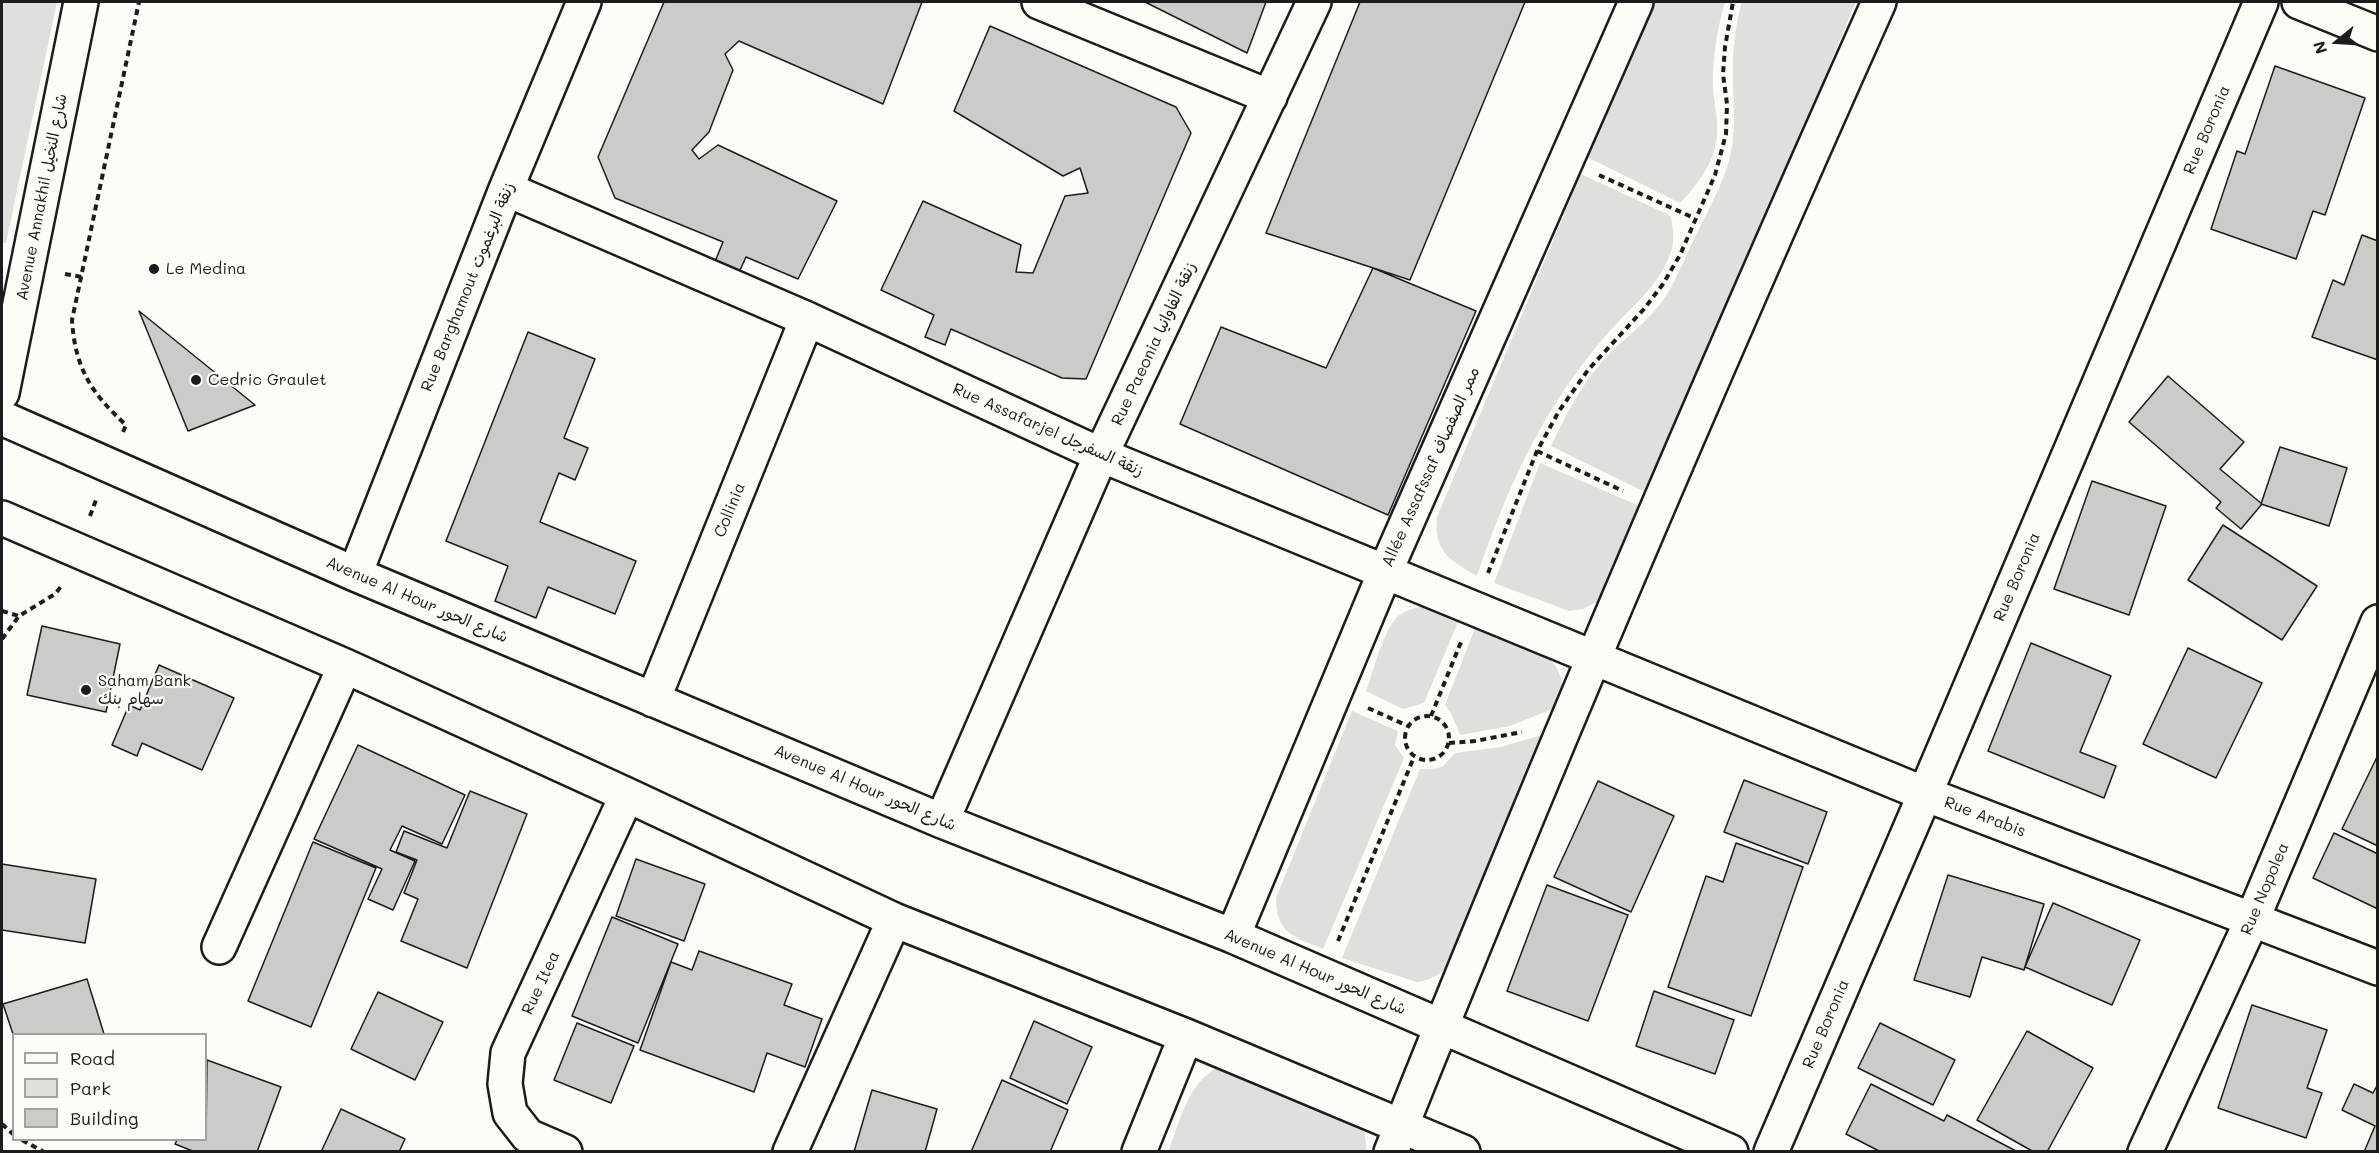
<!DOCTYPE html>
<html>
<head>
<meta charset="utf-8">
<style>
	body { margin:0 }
	#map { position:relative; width:2379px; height:1153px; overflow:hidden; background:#fdfcf7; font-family:Mali,sans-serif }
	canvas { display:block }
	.frame { position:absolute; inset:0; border:3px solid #1c1c1c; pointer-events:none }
	.legend { position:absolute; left:12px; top:1033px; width:195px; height:108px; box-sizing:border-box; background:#fdfcf7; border:2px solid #a3a29f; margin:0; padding:8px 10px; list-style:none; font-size:18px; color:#1c1c1c }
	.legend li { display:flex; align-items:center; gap:12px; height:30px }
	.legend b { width:30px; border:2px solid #a3a29f }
	.north { position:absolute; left:2307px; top:12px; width:60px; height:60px; -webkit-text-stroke:4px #fdfcf7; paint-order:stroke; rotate:252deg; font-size:16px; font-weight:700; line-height:24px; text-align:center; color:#1c1c1c }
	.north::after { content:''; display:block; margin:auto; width:21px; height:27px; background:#1c1c1c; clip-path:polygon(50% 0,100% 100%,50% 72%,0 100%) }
</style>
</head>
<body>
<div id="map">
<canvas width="2379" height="1153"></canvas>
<div class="frame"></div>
<ul class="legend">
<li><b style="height:8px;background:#fdfcf7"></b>Road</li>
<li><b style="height:16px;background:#e0dfdb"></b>Park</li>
<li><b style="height:16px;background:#cccbc8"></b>Building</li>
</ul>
<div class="north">N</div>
</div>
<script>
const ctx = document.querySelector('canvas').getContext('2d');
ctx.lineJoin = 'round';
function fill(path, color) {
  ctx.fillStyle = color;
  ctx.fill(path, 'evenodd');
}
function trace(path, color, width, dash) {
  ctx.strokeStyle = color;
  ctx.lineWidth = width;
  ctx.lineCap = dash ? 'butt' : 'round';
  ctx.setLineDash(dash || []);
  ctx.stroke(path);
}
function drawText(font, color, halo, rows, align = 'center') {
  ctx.font = font + ' Mali,"Playpen Sans Arabic",sans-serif';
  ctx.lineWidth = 4.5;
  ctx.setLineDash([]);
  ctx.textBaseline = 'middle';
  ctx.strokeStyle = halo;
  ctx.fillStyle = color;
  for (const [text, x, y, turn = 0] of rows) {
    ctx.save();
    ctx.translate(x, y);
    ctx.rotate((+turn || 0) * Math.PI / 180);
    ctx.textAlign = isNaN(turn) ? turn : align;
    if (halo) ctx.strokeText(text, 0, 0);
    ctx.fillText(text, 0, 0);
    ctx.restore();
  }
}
const green = new Path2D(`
	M2,2H57L6,243L2,242Z
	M1655,2H1725C1717,30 1712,59 1713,89C1714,100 1716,110 1717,121C1720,155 1702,180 1680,203L1587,157Z
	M1742,2H1856L1649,494L1551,446C1567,413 1583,381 1609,354C1626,337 1646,323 1661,303C1675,284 1684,260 1694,239C1706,214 1720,190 1728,164C1736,138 1734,113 1733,87C1732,59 1734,28 1742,2Z
	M1581,174L1671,216C1672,226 1675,238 1672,248C1664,278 1640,300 1619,321C1596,345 1575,373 1557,401C1522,456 1498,514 1477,576C1450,561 1433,550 1437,517Z
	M1540,463L1642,507L1606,593L1597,602L1583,609L1569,611L1494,583Z
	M1423,606L1435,607L1460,617L1424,703L1403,709L1366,691C1374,671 1382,633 1397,617C1404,611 1414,608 1423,606Z
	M1477,623C1516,640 1575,651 1560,706L1510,726L1460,735L1451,713L1445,705Z
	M1352,711L1398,731L1395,745L1404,758L1323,949C1294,937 1276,933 1276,898Z
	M1548,733L1453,955C1445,972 1436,979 1417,982L1342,958L1420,769H1431L1442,767L1455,753L1501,747Z
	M1219,1067L1358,1119L1364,1129L1367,1152H1168C1180,1122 1188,1081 1219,1067Z`);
const building = new Path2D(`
	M664,2H922L883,104L739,41L725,54L733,70L709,132L692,150L699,159L718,145L837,201L798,279L746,257L736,279L714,264L723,242L615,198L598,157Z
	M1145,2H1266L1247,53Z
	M1360,2H1525L1410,280L1266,233Z
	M990,26L1176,107L1191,133L1086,379L1062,378L951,329L945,345L925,337L934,315L881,290L923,201L1021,245L1016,272L1033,273L1065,196L1088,193L1080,168L1063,176L954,111Z
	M2275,66L2365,98L2325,215L2313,211L2296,259L2211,229L2237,151L2245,154Z
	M2362,235L2378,241V360L2312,337L2333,280L2344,285Z
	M1373,268L1476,311L1388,515L1180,424L1221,327L1326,368Z
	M139,311L255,405L188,431Z
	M528,332L595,359L564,438L588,448L575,480L559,473L540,522L636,561L615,614L548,587L536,618L495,601L508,566L446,541Z
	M2168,376L2244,442L2220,469L2262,504L2241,529L2216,508L2221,502L2129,422Z
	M2280,447L2347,468L2329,526L2261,504Z
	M2092,481L2166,506L2129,615L2054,589Z
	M2223,525L2317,586L2282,640L2188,580Z
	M42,626L120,644L106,712L27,695Z
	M2031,643L2111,676L2080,752L2116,766L2104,798L1988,751Z
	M2188,648L2262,683L2216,778L2143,744Z
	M159,665L234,698L202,770L142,743L137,756L112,745L129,705L140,710Z
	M358,745L465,795L442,844L402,826L390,850L415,861L393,910L368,899L382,869L314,839Z
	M2378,755V846L2342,829Z
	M1744,780L1827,812L1808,864L1724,832Z
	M1598,781L1674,816L1631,912L1554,877Z
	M470,791L527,814L467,968L401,941L418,899L404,893L417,860L396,852L404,831L447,848Z
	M2334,833L2378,854V909L2313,878Z
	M313,842L376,868L311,1027L248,1001Z
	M1736,843L1803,867L1751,1016L1668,987L1706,876L1723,882Z
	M636,859L705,884L684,941L616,916Z
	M2,864L96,879L85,943L2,930Z
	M1948,875L2044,904L2024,970L1982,957L1970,997L1914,980Z
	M1547,885L1628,915L1588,1021L1507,991Z
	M2053,903L2140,940L2112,1005L2025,967Z
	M612,917L678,944L638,1043L572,1016Z
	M699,951L792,984L784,1005L822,1019L805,1067L767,1053L754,1092L640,1050L671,962L692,970Z
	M87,979L104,1034H14V1037L3,1004Z
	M1654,991L1734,1020L1715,1074L1636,1046Z
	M378,992L443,1022L415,1080L351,1049Z
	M2252,1005L2327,1030L2307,1088L2322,1093L2306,1138L2218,1108Z
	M1034,1021L1092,1047L1067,1104L1010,1078Z
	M577,1023L634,1046L611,1103L554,1080Z
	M1880,1023L1955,1060L1933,1105L1858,1068Z
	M2027,1031L2093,1068L2047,1152H2034L1977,1120Z
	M207,1060L281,1087L257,1152H195L175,1144L177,1140H206Z
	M1002,1080L1068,1110L1050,1152H971Z
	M1871,1084L1944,1121L1947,1115L2018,1152H1881L1846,1134Z
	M2354,1084L2373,1093L2378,1084V1152H2364L2375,1126L2342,1110Z
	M872,1090L937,1109L925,1152H854Z
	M341,1109L405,1139L399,1152H321Z`);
const path = new Path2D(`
	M1599,175L1694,218
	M65,274L82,277
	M123,432L126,425C91,393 75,368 72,320L139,2
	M1537,451L1623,491
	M90,516L96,500
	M1488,573L1537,451L1559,411L1588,370L1644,309L1663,284L1680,255L1715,175L1726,134L1727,104L1723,74L1725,47L1733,2
	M2,611L19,616
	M2,639L19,616L55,594L63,584
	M1368,708L1408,726
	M1405 738a22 22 0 1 1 44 0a22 22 0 1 1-44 0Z
	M1431,716L1461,642
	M1449,743L1475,741L1522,732
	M1338,941L1414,757
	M2,1124L14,1135
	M22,1140L44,1152`);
const minor = new Path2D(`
	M1039,2L1270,97
	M2299,2L2378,34
	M506,189L807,319L1101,455L1925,794L2378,968
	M2,418L355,574L942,821L1233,936L1731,1152
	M2,518L345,666L627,795L894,920L1186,1036L1463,1152
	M355,574L506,189L584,2
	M653,700L807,319
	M942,821L1101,455L1314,2
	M1233,936L1385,572L1636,2
	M219,947L345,666
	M565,1152L528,1136L510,1113L505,1084L508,1053L627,795
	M790,1152L894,920
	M1139,1152L1186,1036
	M1391,1152C1545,765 1709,382 1879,2
	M1771,1152L1925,794L2261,2
	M2145,1152L2252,920L2378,622`);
const major = new Path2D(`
	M2,393L81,2`);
const markers = [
	[154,269,6,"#1c1c1c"],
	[196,380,6,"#1c1c1c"],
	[86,690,6,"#1c1c1c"]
];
const streetNames = [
	["Rue Boronia",2207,130,-67],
	["Avenue Annakhil شارع النخيل",42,197,-79],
	["Rue Barghamout زنقة البرغموت",468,287,-68],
	["Rue Paeonia زنقة الفاوانيا",1154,344,-65],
	["Rue Assafarjel زنقة السفرجل",1048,430,24],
	["Allée Assafssaf ممر الصفصاف",1431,467,-66],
	["Collinia",730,510,-68],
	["Rue Boronia",2017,577,-67],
	["Avenue Al Hour شارع الحور",417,600,23],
	["Avenue Al Hour شارع الحور",865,788,23],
	["Rue Arabis",1985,817,21],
	["Rue Nopolea",2265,889,-67],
	["Avenue Al Hour شارع الحور",1315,972,23],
	["Rue Itea",541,983,-65],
	["Rue Boronia",1826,1024,-67]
];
const poiNames = [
	["Le Medina",166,269],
	["Cedric Graulet",208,380],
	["Saham Bank",98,681],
	["سهام بنك",98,699]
];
fill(green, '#e0dfdb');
fill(building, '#cccbc8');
trace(building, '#1c1c1c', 1.5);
trace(minor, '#1c1c1c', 38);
trace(major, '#1c1c1c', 38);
trace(path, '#1c1c1c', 4, [6, 4.5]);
trace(minor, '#fdfcf7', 33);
trace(major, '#fdfcf7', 33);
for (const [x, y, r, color] of markers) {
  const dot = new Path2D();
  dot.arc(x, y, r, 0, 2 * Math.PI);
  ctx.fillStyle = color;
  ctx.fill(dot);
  trace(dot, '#fdfcf7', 2);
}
drawText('16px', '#1c1c1c', '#fdfcf7', streetNames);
drawText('16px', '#1c1c1c', '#fdfcf7', poiNames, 'left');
</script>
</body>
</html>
